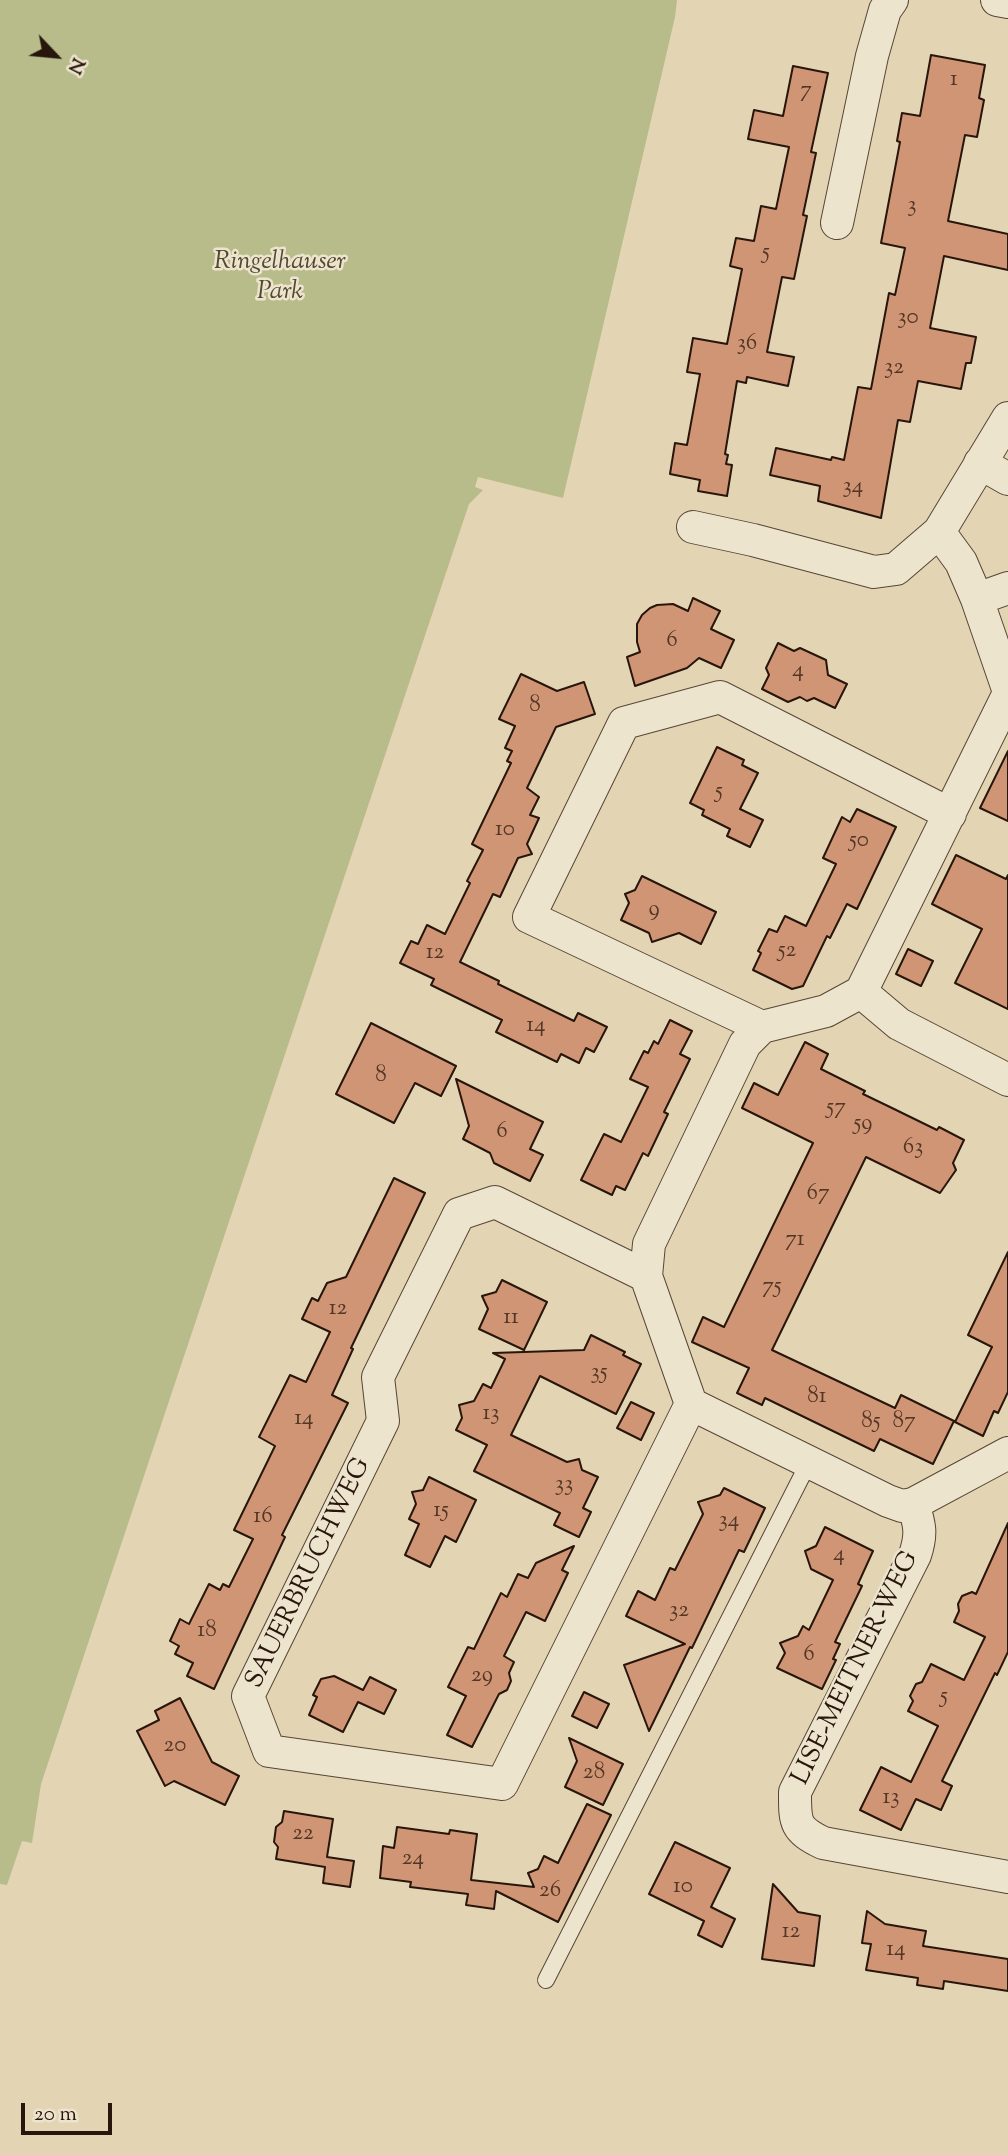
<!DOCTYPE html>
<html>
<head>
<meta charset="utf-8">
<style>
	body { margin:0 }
	#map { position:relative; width:1008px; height:2155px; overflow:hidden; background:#e3d5b3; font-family:"Sorts Mill Goudy",serif }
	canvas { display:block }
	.north { position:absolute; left:21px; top:21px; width:70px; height:70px; -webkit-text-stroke:5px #ede4ce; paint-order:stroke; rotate:116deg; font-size:19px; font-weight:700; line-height:28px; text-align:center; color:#28160c }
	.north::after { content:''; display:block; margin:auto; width:24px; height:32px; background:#28160c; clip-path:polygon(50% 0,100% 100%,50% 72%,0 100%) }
	.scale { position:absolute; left:21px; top:2103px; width:91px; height:32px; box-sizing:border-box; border:4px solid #28160c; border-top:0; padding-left:9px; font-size:21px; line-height:24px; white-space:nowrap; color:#28160c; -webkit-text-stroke:5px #ede4ce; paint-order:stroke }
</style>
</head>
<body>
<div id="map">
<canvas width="1008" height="2155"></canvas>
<div class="north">N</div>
<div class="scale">20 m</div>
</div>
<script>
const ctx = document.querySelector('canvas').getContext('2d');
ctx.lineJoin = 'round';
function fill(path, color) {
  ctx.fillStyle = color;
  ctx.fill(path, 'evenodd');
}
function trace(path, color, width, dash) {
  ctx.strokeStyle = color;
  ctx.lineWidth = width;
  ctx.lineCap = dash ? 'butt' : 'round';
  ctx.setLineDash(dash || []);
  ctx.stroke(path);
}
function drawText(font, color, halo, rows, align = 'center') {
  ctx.font = font + ' "Sorts Mill Goudy",serif';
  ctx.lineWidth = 5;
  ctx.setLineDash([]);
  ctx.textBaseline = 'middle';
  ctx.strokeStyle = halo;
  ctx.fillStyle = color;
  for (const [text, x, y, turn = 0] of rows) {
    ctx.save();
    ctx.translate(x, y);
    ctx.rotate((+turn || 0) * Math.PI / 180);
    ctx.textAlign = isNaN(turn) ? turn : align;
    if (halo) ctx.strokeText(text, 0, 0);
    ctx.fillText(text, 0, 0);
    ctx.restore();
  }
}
const green = new Path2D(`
	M0,0H677L675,17L563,498L478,477L475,487L483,490L469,504L41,1784L32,1843L22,1841L7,1885L0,1884Z`);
const building = new Path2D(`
	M931,55L985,65L979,98L984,100L977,137L965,135L948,221L1008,234V270L944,256L930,328L976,337L971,363H966L961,389L918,381L910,422L898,420L881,518L818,501L820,486L770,475L776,448L831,460L832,457L844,460L858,387L871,389L889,293L895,295L905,248L881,243L900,142L897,141L902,113L920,116Z
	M793,66L828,73L811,152L816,153L803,215L807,216L794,279L782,277L767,352L794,357L788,386L747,377L746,383L737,381L725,454L728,455L726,464L732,465L727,496L698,491L700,480L670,474L675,443L687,445L700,374L687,372L693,338L727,344L742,269L730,266L736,238L754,241L761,206L776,209L789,147L748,139L754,110L783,116Z
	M693,598L720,611L711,629L734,640L721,668L699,658L687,668L635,686L627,657L640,652L637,642V624L642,615L650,608L657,605L673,604L688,611Z
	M778,643L794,651L800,648L826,660L828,675L847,684L835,708L814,698L807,701L800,697L788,702L762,689L769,675L766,668Z
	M521,674L557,691L584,682L595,714L556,727L527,788L539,797L530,815L539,818L527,844L532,854L518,858L500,897L493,894L460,962L499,981L498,984L574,1021L578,1013L607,1027L594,1052L586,1048L579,1063L561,1054L557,1062L496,1032L502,1020L431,985L434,979L400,963L411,941L418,944L427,925L445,934L470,883L467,881L483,850L472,844L511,763L507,761L512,751L505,748L515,726L499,719Z
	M717,747L744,760L742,765L758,773L740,809L763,820L750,847L727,836L730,829L702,815L704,810L690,803Z
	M1008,751V821L980,808Z
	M857,809L896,827L857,909L847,904L830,938L827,936L803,986L792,989L753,970L761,953L758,951L769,929L777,932L785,916L806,926L836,864L823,858L842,817L850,822Z
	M956,855L1006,879L1008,875V1009L955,983L982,929L932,904Z
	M642,876L716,912L701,944L679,933L652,942L649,933L621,920L629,903L625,894L635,890Z
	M908,949L933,961L921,986L896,974Z
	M670,1020L692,1031L680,1054L690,1059L664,1112L668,1114L648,1156L643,1153L625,1190L616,1186L612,1195L581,1180L604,1134L621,1142L648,1087L630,1079L644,1051L648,1053L654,1041L658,1044Z
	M371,1023L456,1066L441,1096L415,1083L394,1123L336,1094Z
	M805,1042L828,1054L821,1069L865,1091L863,1094L892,1108L937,1130L939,1127L964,1140L953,1163L956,1170L940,1193L866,1157L772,1350L895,1408L901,1395L954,1421L933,1464L880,1439L874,1451L765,1398L762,1405L737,1393L749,1368L692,1342L703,1317L724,1327L813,1143L742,1108L754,1083L778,1095Z
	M456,1079L543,1122L530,1149L543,1155L530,1181L494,1163L490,1153L463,1139L469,1126Z
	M394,1178L425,1193L351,1348L353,1349L332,1395L348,1403L282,1535L285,1537L214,1689L187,1676L193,1663L175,1654L179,1646L170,1641L180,1619L189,1624L209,1584L220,1590L223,1584L229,1587L253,1539L234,1530L275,1446L259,1437L290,1375L306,1382L330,1332L302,1319L312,1298L318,1301L327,1283L346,1277Z
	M1008,1252V1392L998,1413L994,1411L983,1436L955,1422L992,1347L968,1335Z
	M502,1280L547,1302L524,1350L479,1329L488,1309L482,1296L496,1292Z
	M591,1335L625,1352L623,1355L641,1364L616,1414L540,1376L511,1435L567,1462L579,1459L582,1470L598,1477L583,1508L591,1512L579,1537L554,1525L560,1513L474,1471L487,1445L456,1430L462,1418L459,1405L474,1401L483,1384L491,1388L505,1359L493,1353L584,1350Z
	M631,1402L654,1413L641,1440L617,1428Z
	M429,1477L476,1500L456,1542L445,1536L430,1567L405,1555L419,1524L409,1519L416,1504L412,1492L423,1490Z
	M724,1488L765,1508L744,1552L739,1550L692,1648L690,1647L649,1731L624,1665L685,1644L626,1616L638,1591L655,1600L670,1568L675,1570L703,1514L698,1502L720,1495Z
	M1008,1523V1652L997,1675L995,1673L942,1781L952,1786L941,1810L916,1799L901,1830L860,1810L881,1767L911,1782L938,1726L908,1711L913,1701L910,1696L916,1684L922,1682L931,1664L964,1680L985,1637L954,1622L959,1611L958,1604L962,1596L972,1592L976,1594Z
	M825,1527L873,1551L858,1584L862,1586L835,1642L840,1644L833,1659L836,1660L822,1689L777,1668L785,1653L780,1643L798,1636L803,1626L809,1630L833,1580L811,1569L805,1551L816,1546Z
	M574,1546L562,1570L568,1573L545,1621L526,1612L504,1656L514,1662L509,1673L511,1681L507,1690L499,1694L472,1747L447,1735L466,1696L448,1687L468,1647L474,1649L501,1593L507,1597L518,1574L528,1578L536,1563Z
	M334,1676L363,1690L370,1677L396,1690L384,1714L358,1702L343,1732L309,1715L317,1697L313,1695L321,1679Z
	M584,1692L609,1704L597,1728L572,1716Z
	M180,1698L212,1762L239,1776L225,1805L174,1781L165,1786L137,1731L159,1720L155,1711Z
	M569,1738L623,1764L603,1805L565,1787L577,1761Z
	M587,1804L611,1815L558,1922L496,1891L494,1909L466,1905L468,1894L410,1887L411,1882L380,1878L383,1846L394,1848L397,1827L449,1834L450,1830L477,1834L471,1880L534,1887L528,1873L538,1869L544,1856L558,1863Z
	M284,1811L333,1819L327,1857L354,1861L350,1887L323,1883L325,1867L276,1859L278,1847L274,1842L276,1827L282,1822Z
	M675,1842L730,1868L711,1907L735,1919L722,1947L698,1935L704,1921L649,1894Z
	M773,1884L798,1912L820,1916L814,1966L762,1959Z
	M867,1911L885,1924L926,1931L923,1946L1008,1959V1991L944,1981L943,1989L917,1985L918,1978L866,1970L871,1944L862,1943Z`);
const lane = new Path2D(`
	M546,1980L809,1462`);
const street = new Path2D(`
	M997,0L1008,2
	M837,223L872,56L885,10L892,0
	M980,463L1008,479
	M693,527L753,540L874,572L896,569L939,532L1008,418
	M939,532L961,562L977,599L1008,689
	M977,599L1008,588
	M1008,695L861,992L826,1011L762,1027L745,1044L649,1244L646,1276L691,1404L888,1501L902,1506L913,1504L1008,1453
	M861,992L899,1024L1008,1080
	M762,1027L529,917L624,723L720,697L950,814
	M646,1276L495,1202L459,1214L378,1377L383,1421L248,1696L269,1751L502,1784L691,1404
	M913,1504C920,1525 922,1534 915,1555L795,1792C795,1822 794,1829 823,1843L1008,1877`);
const numberNames = [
	["1",954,81],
	["7",806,92],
	["3",912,207],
	["5",766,254],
	["30",908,319],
	["36",747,345],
	["32",894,369],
	["34",853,488],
	["6",672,642],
	["4",798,672],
	["8",535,707],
	["5",719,793],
	["10",505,831],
	["50",859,842],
	["9",654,911],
	["52",787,952],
	["12",435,954],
	["14",536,1027],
	["8",381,1077],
	["57",836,1109],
	["59",863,1125],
	["6",502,1133],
	["63",913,1149],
	["67",818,1195],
	["71",795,1241],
	["75",772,1288],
	["12",338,1310],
	["11",511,1319],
	["35",599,1374],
	["81",817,1398],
	["13",491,1415],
	["14",304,1420],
	["85",871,1423],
	["87",904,1423],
	["33",564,1486],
	["15",441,1512],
	["16",263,1518],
	["34",729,1522],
	["4",839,1556],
	["32",679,1612],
	["18",207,1632],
	["6",809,1656],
	["29",482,1677],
	["5",944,1698],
	["20",175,1747],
	["28",594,1774],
	["13",891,1799],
	["22",303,1835],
	["24",413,1860],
	["10",683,1888],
	["26",550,1892],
	["12",791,1933],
	["14",896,1951]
];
const parkNames = [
	["Ringelhauser",280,264],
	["Park",280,294]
];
const streetNames = [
	["SAUERBRUCHWEG",310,1574,-64],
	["LISE-MEITNER-WEG",857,1669,-64]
];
fill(green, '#b8bc8a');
fill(building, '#d09574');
trace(building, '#28160c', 2);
trace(lane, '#574636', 18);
trace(street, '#574636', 34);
trace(lane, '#ede4ce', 16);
trace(street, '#ede4ce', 32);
drawText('23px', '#523626', null, numberNames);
drawText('italic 26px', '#534832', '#ede4ce', parkNames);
drawText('26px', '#28160c', '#ede4ce', streetNames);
</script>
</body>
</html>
